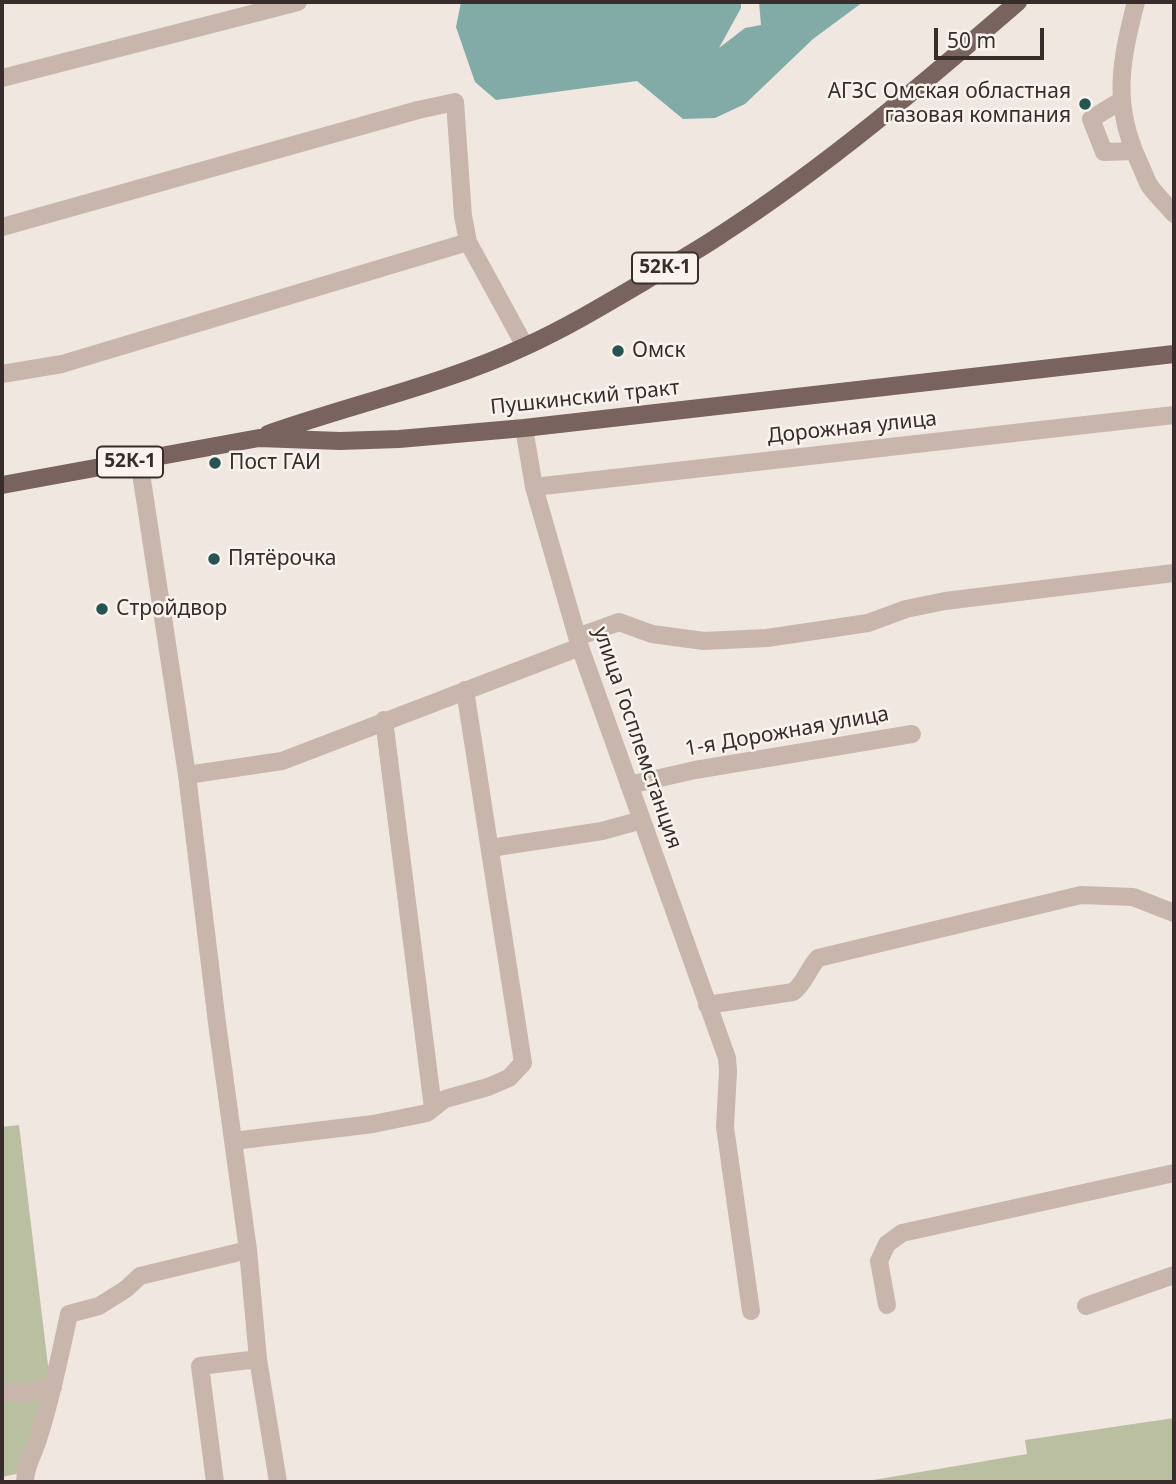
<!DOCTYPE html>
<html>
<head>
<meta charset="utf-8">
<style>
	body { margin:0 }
	#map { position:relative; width:1176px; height:1484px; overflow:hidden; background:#f1e7e1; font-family:"Noto Sans",sans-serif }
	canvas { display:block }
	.frame { position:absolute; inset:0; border:4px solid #382d2b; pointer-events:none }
	.scale { position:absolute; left:934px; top:28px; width:110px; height:32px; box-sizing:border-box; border:4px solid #382d2b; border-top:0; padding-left:9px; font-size:21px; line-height:24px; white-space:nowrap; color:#382d2b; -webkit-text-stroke:5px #f9f2ed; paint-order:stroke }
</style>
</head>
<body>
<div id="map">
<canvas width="1176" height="1484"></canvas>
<div class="frame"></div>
<div class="scale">50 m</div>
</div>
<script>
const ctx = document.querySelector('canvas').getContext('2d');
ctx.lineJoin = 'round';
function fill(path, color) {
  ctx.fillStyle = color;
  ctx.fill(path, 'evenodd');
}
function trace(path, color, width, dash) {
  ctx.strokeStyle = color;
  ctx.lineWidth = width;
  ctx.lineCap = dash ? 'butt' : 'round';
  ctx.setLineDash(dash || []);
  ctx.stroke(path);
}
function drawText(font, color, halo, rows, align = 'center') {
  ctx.font = font + ' "Noto Sans",sans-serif';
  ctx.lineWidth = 5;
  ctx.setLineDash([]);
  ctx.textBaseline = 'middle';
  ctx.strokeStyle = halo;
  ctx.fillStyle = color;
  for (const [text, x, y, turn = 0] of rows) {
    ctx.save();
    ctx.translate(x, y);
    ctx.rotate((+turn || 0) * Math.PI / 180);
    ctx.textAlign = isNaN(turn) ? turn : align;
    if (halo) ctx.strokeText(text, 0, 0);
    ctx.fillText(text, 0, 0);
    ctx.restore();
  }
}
const green = new Path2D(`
	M19,1125L50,1382L21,1473L2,1477V1127Z
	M1174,1418V1482H861L1027,1454L1025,1440Z`);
const water = new Path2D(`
	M461,2H741V8L719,48L745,28L761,25L759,2H863L813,39L745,104L715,118L683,119L637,81L496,100L475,82L456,27Z`);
const minor = new Path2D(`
	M1136,2C1121,60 1112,103 1138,160C1142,168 1145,177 1149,185C1156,195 1166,204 1174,214
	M2,78L298,2
	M1122,100L1091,119L1104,152L1134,151
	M2,227L418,110L455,102L463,216L468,242L525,346
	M2,374L62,364L468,242
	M524,428L534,487L580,647L727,1058L728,1071L725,1127L751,1311
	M139,460L187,775L217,1023L248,1250L258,1359L278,1482
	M534,487L1174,415
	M577,637L619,622L652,634L704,641L767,638L868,623L906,609L945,601L1174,573
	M384,720L433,1108
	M187,775L282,761L580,647
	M629,785L695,770L912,734
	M490,848L602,831L642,820
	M707,1005L793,992C805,983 808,969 818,958L1081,895L1133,897L1174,913
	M233,1141L373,1124L427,1113L445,1099L488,1087L509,1078L523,1063L465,690
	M887,1305L879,1261L887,1244L902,1233L1174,1173
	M1086,1306L1174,1275
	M2,1393L28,1392L53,1387
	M25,1482C25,1465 35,1452 39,1436C52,1396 60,1355 69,1314L99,1306L126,1289L140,1276L248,1250
	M215,1482L200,1366L258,1359`);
const major = new Path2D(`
	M268,434C353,404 442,385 524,347C566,328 606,304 645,281C671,265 697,251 722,234C827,166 923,84 1018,2
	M2,485L259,438L340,441L399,439L524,428L1174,354`);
const markers = [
	[1085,104,7,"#255551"],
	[618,351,7,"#255551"],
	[215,463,7,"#255551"],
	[214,559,7,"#255551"],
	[102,609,7,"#255551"]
];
const shields = [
	[665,268,66],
	[130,462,66]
];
const shieldNames = [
	["52К-1",665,268],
	["52К-1",130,462]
];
const poiNames = [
	["АГЗС Омская областная",1071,92,"right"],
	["газовая компания",1071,116,"right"],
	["Омск",632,351],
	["Пост ГАИ",229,463],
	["Пятёрочка",228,559],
	["Стройдвор",116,609]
];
const streetNames = [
	["Пушкинский тракт",585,398,-6],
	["Дорожная улица",852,428,-6],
	["1-я Дорожная улица",787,732,-10],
	["улица Госплемстанция",637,738,71]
];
fill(green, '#babfa2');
fill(water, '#82aba7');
trace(minor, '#c8b6ad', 18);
trace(major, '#78635e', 18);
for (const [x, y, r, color] of markers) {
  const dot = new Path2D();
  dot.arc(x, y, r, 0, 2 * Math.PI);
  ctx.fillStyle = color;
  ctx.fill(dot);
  trace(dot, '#f9f2ed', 2.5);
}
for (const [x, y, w] of shields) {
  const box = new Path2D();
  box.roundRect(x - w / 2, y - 15.5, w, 31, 5);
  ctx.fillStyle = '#f9f2ed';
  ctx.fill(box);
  trace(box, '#382d2b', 2);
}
drawText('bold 19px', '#382d2b', null, shieldNames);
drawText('21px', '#382d2b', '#f9f2ed', poiNames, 'left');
drawText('21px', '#382d2b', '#f9f2ed', streetNames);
</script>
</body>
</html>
